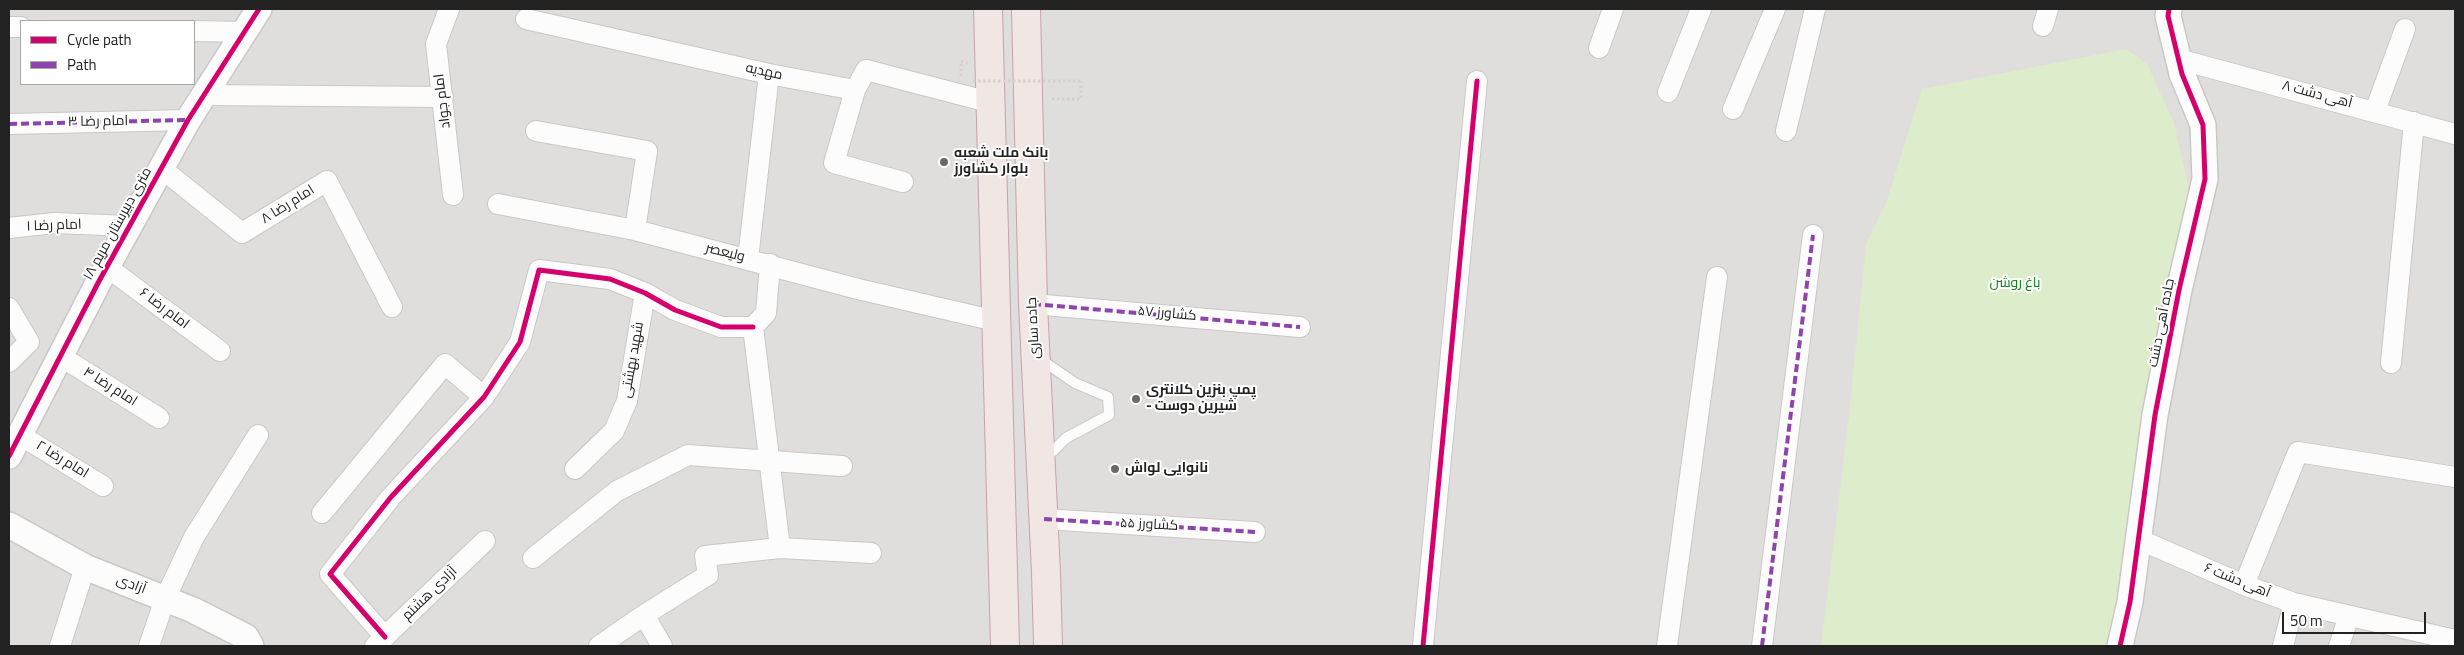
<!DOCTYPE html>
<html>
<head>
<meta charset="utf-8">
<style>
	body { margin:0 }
	#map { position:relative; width:2464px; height:655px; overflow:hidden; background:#f0eeeb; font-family:"Titillium Web",sans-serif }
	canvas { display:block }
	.frame { position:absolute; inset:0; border:10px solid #222; pointer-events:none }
	.legend { position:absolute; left:20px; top:20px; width:175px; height:65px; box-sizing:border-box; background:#fff; border:1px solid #a7a7a7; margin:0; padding:6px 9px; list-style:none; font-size:15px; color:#222 }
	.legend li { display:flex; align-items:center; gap:10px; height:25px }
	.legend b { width:25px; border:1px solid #a7a7a7 }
	.scale { position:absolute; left:2282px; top:612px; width:144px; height:22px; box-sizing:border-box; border:2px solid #222; border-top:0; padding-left:6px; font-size:15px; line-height:18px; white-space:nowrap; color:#222; -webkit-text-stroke:4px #fff; paint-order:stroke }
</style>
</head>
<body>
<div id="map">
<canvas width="2464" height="655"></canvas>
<div class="frame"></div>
<ul class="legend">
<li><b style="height:6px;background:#d6006c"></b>Cycle path</li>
<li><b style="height:6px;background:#8e44ad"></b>Path</li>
</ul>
<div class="scale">50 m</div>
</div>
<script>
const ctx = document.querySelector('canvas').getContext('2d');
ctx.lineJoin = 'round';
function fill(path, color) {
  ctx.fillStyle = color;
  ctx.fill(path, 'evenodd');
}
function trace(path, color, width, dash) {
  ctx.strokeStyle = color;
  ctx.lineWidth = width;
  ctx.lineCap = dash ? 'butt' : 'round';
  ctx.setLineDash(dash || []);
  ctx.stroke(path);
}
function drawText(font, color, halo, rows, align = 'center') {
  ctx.font = font + ' "Titillium Web",Cairo,sans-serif';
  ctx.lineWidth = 4;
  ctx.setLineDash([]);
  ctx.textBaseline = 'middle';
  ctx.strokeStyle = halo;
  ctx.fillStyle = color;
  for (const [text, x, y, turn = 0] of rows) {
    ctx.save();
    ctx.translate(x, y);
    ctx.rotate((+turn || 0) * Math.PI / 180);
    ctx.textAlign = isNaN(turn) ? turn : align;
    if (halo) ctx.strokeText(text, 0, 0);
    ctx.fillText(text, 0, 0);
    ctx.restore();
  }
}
const residential = new Path2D(`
	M9,9H2455V646H9ZM21,21H194V84H21Z`);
const grass = new Path2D(`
	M2126,49L2147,64L2174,123L2189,188L2172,276L2112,642L2108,646H1821L1849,416L1866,244L1886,203L1922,89Z`);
const path = new Path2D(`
	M961,76V61L968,63
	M1052,99H1081V81`);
const service = new Path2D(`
	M1040,359L1075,383L1108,397L1109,415L1066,438L1045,459`);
const minor = new Path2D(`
	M449,9L436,44L453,195
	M526,19L769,74L855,90L866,70L989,102
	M2043,26L2048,9
	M9,27H21
	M194,31L245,32
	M1599,48L1613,9
	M2178,59L2455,134
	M855,90L834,163L903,182
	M1668,92L1701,9
	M204,95L443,97
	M1733,109L1775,9
	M2375,111L2405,29
	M9,124L188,120
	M536,131L647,151L635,230
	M1786,131L1815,9
	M161,168L242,233L327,181L392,307
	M498,204L635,230L858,289L996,321
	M9,228L54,223L130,226
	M748,259L769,74
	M107,267L220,351
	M1033,304L1300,327
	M9,308L29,342L9,362
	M60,356L159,418
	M2391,363L2414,122
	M20,435L103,486
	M575,469L614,431L627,401L645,293
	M322,513L445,364L484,397
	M1044,519L1255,532
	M2138,539L2244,585L2294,603L2455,640
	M780,548L871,553
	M533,558L617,491L688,455L842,466
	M2244,585L2298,452L2455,477
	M385,637L330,574L391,497L484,397L520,342L539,270L610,279L645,293L675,310L721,327H753
	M60,646L85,567
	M149,646L165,599L194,537L258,435
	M375,646L485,541
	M599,646L644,615
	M662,646L644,615L708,575L705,556L780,548L753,327L766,313L770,264
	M1423,646L1477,81
	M1667,646L1717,277
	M1762,646L1813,235
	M2283,646L2294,603
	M2339,646L2349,616`);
const tertiary = new Path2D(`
	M9,456L98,283L188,120L259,9
	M9,525L85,567L193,610L246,637L251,646
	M2120,646L2130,602L2155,415L2179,290L2205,179L2203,125L2182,74L2168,16L2169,9`);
const trunk = new Path2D(`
	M988,9L1005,646
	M1026,9L1033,304L1046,572L1048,646`);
const pathBridge = new Path2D(`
	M973,81H1081`);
const quiet = new Path2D(`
	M9,124L188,120
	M1033,304L1300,327
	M1044,519L1255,532
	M1762,646L1813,235`);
const cycleway = new Path2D(`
	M9,456L98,283L188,120L259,9
	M385,637L330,574L391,497L484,397L520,342L539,270L610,279L645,293L675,310L721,327H753
	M1423,646L1477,81
	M2120,646L2130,602L2155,415L2179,290L2205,179L2203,125L2182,74L2168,16L2169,9`);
const markers = [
	[944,162,5,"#6a6968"],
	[1136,399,5,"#6a6968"],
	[1115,469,5,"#6a6968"]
];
const streetNames = [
	["مهدیه",764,72,12],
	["آهی دشت ۸",2317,95,15],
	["امام جواد",443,101,-97],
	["امام رضا ۳",98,122,-1],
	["امام رضا ۸",288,205,-32],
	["۱۸ متری دبیرستان مریم",118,224,-61],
	["امام رضا ۱",54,226,-2],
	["ولیعصر",725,253,14],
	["امام رضا ۶",164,309,37],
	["کشاورز ۵۷",1167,314,5],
	["جاده آهی دشت",2162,323,-79],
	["جاده ساری",1034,328,-93],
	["شهید بهشتی",633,360,-80],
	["امام رضا ۴",110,387,32],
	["امام رضا ۲",62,460,31],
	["کشاورز ۵۵",1149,525,3],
	["آهی دشت ۶",2237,581,22],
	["آزادی",131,585,21],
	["آزادی هشتم",430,594,-44]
];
const poiNames = [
	["بانک ملت شعبه",954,154],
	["بلوار کشاورز",954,170],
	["پمپ بنزین کلانتری",1146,391],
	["- شیرین دوست",1146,407],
	["نانوایی لواش",1125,469]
];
const parkNames = [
	["باغ روشن",2015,284]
];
fill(residential, '#dfdedc');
fill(grass, '#ddeccb');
trace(service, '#c9c8c7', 12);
trace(minor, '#c9c8c7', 22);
trace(tertiary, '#c9c8c7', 28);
trace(trunk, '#c5a2ac', 30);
trace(path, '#dccecd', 3, [2.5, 2.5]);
trace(service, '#fdfcfc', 10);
trace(minor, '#fdfcfc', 20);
trace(tertiary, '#fdfcfc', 25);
trace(trunk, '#f0e6e4', 28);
trace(pathBridge, '#dccecd', 3, [2.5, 2.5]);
trace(quiet, '#8e44ad', 4, [8, 4]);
trace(cycleway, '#d6006c', 5);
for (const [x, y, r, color] of markers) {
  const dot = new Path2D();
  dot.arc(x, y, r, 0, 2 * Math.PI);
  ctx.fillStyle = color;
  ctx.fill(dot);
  trace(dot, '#fff', 2);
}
drawText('14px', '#222', '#fff', streetNames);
drawText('bold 14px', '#222', '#fff', poiNames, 'left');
drawText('14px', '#0c8416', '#fff', parkNames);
</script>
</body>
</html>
